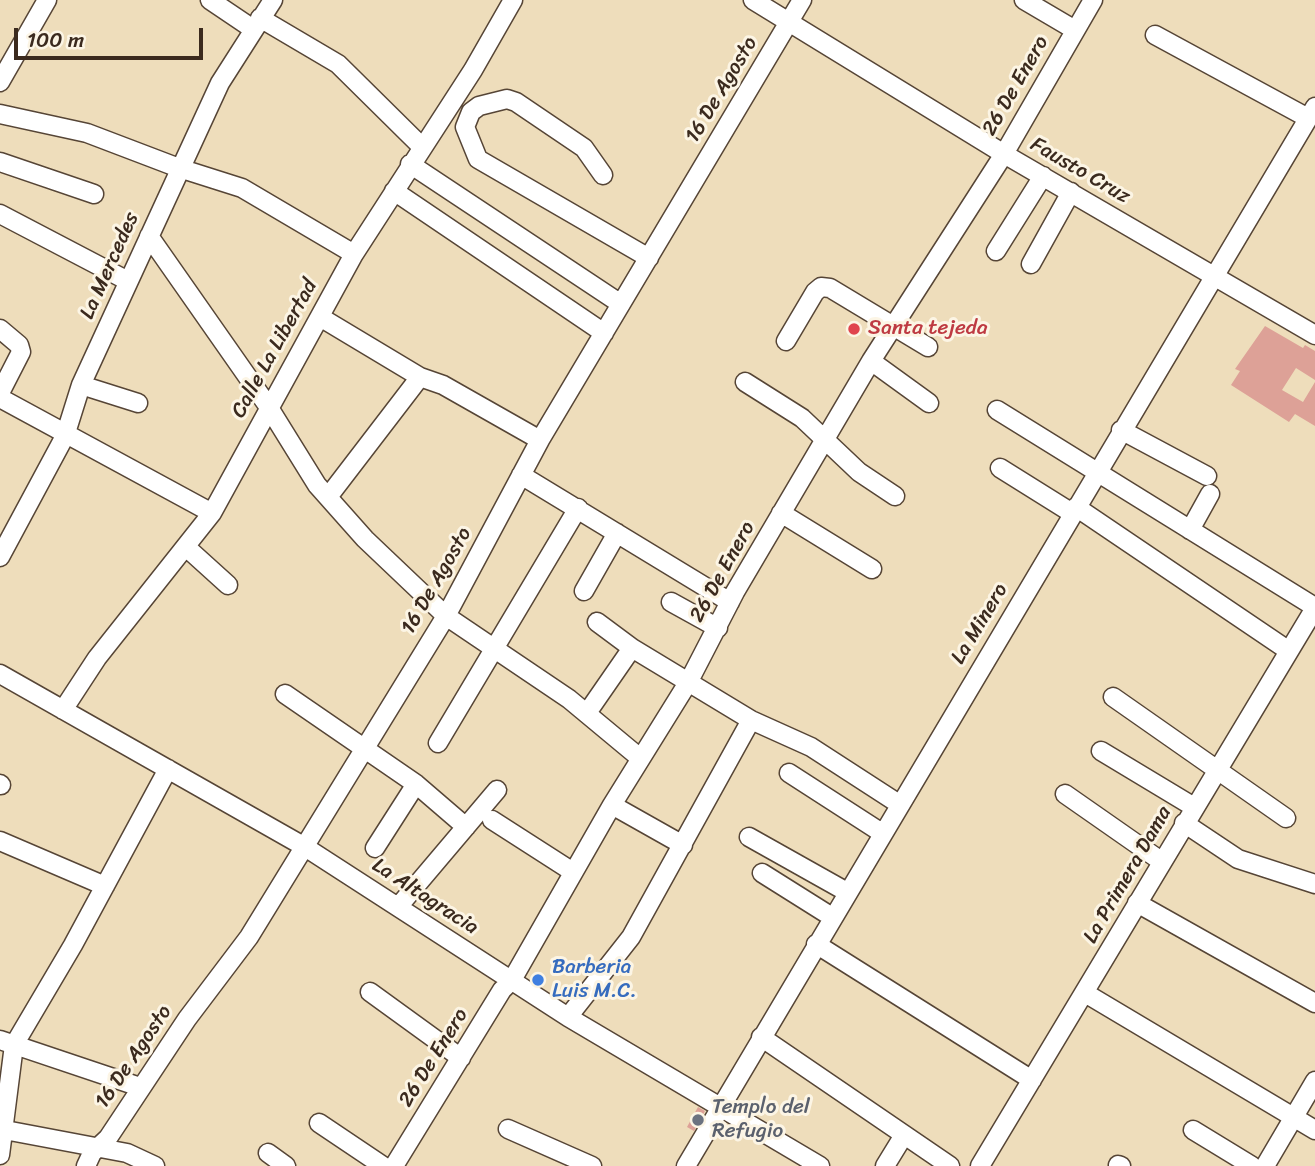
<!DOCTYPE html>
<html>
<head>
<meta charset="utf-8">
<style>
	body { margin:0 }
	#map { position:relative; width:1315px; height:1166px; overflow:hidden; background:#edb; font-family:Sriracha,sans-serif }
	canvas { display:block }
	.scale { position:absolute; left:14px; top:28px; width:189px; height:32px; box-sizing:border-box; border:4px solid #3b2a1e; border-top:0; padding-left:9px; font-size:21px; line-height:24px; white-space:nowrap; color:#3b2a1e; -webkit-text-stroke:5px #fcf5e5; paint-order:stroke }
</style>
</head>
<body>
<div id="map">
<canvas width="1315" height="1166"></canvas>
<div class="scale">100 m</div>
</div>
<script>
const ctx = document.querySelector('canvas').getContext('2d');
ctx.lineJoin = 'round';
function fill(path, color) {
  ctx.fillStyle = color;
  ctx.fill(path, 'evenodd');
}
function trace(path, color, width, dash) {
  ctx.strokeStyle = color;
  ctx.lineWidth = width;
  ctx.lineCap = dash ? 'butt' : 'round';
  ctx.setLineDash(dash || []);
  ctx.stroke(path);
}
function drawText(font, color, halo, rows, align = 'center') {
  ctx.font = font + ' Sriracha,sans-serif';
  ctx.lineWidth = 6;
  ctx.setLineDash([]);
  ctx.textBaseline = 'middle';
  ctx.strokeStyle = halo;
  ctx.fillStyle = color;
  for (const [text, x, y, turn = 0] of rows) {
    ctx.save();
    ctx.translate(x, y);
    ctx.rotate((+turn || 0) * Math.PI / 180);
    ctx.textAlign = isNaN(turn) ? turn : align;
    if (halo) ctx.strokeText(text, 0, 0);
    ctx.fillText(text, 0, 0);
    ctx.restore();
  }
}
const building = new Path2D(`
	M1265,326L1303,348L1305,345L1315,351V380L1296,368L1282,390L1303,402L1315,382V426L1295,414L1289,422L1231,385L1240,371L1235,369Z
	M698,1107L705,1111L694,1131L687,1127Z`);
const minor = new Path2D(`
	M210,0L253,29
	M753,0L1004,154L1315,335
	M1024,0L1075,30
	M260,18L338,64L422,147
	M1155,35L1308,118
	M0,82L47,0
	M0,114L87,133L179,168L242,188L354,254
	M0,162L94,194
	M410,164L621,304
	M603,175L584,148L516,102L507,99L479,106L471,112L465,127L478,159L649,258
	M394,191L604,333
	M0,214L128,281
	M149,236L268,406L317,485L365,539L446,616L569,699L640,758
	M996,251L1043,176
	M1031,264L1071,192
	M320,317L420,377
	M0,329L19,345L21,352L0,393
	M786,341L815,292L821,287L830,288L928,347
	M871,361L929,403
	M745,382L802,418L859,472L895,496
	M81,385L138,403
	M0,398L212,513
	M997,410L1315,607
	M1121,430L1207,476
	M1000,468L1072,513
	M521,475L730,602
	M328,497L420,377L443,385L540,440
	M1076,507L1289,651
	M781,513L872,569
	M1190,530L1210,494
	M186,547L228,585
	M0,557L65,436L81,385L220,83L273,0
	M584,591L617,533
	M671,602L718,628
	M597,622L632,648L751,720L811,747L899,804
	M0,674L305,847L568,1017L820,1166
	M285,694L416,784L466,827
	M1113,697L1286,818
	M63,710L97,658L212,513L354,254L473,70L513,0
	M587,713L632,648
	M438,743L578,508
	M1101,751L1194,807
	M789,773L882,833
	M0,784L1,785
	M1065,794L1161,861
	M612,805L683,845
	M492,820L573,872
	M1184,823L1238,859L1315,884
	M749,837L847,892
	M0,841L105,886
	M375,848L416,784
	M762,873L832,917
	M1137,903L1315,1003
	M398,907L497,790
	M816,944L1032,1080
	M370,992L461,1058
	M1085,993L1315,1130
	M568,1017L631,937L751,720
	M761,1037L950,1166
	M0,1040L140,1087
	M319,1123L383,1166
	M0,1129L127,1153L155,1166
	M508,1129L592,1166
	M1193,1130L1252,1166
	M268,1153L286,1166
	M0,1155L14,1045L73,945L168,769
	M1118,1165L1121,1166
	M86,1166L92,1153L108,1138L187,1019L249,937L446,616L540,440L802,0
	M394,1166L502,990L512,980L612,805L689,681L735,592L871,361L1004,154L1093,0
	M686,1166L1315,107
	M885,1166L904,1135
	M980,1166L1315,608
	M1265,1166L1315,1081`);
const markers = [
	[854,329,7,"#e0444e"],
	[538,980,7,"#3f7fe0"],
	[698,1120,7,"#6b7280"]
];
const streetNames = [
	["26 De Enero",1016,86,-60],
	["16 De Agosto",722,90,-59],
	["Fausto Cruz",1080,171,30],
	["La Mercedes",110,266,-66],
	["Calle La Libertad",275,349,-61],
	["26 De Enero",723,572,-61],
	["16 De Agosto",437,581,-60],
	["La Minero",980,624,-59],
	["La Primera Dama",1128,875,-60],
	["La Altagracia",425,897,33],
	["16 De Agosto",134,1057,-56],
	["26 De Enero",434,1058,-58]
];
const healthNames = [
	["Santa tejeda",868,329]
];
const shopNames = [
	["Barberia",552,968],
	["Luis M.C.",552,992]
];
const worshipNames = [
	["Templo del",712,1108],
	["Refugio",712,1132]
];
fill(building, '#dda197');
trace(minor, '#564536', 21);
trace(minor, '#fff', 18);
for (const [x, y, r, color] of markers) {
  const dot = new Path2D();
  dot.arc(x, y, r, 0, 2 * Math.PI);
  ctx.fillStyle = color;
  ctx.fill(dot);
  trace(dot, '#fcf5e5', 2.5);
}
drawText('21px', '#3b2a1e', '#fcf5e5', streetNames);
drawText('21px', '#be3a42', '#fcf5e5', healthNames, 'left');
drawText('21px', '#366cbe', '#fcf5e5', shopNames, 'left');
drawText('21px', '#5b616d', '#fcf5e5', worshipNames, 'left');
</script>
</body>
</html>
